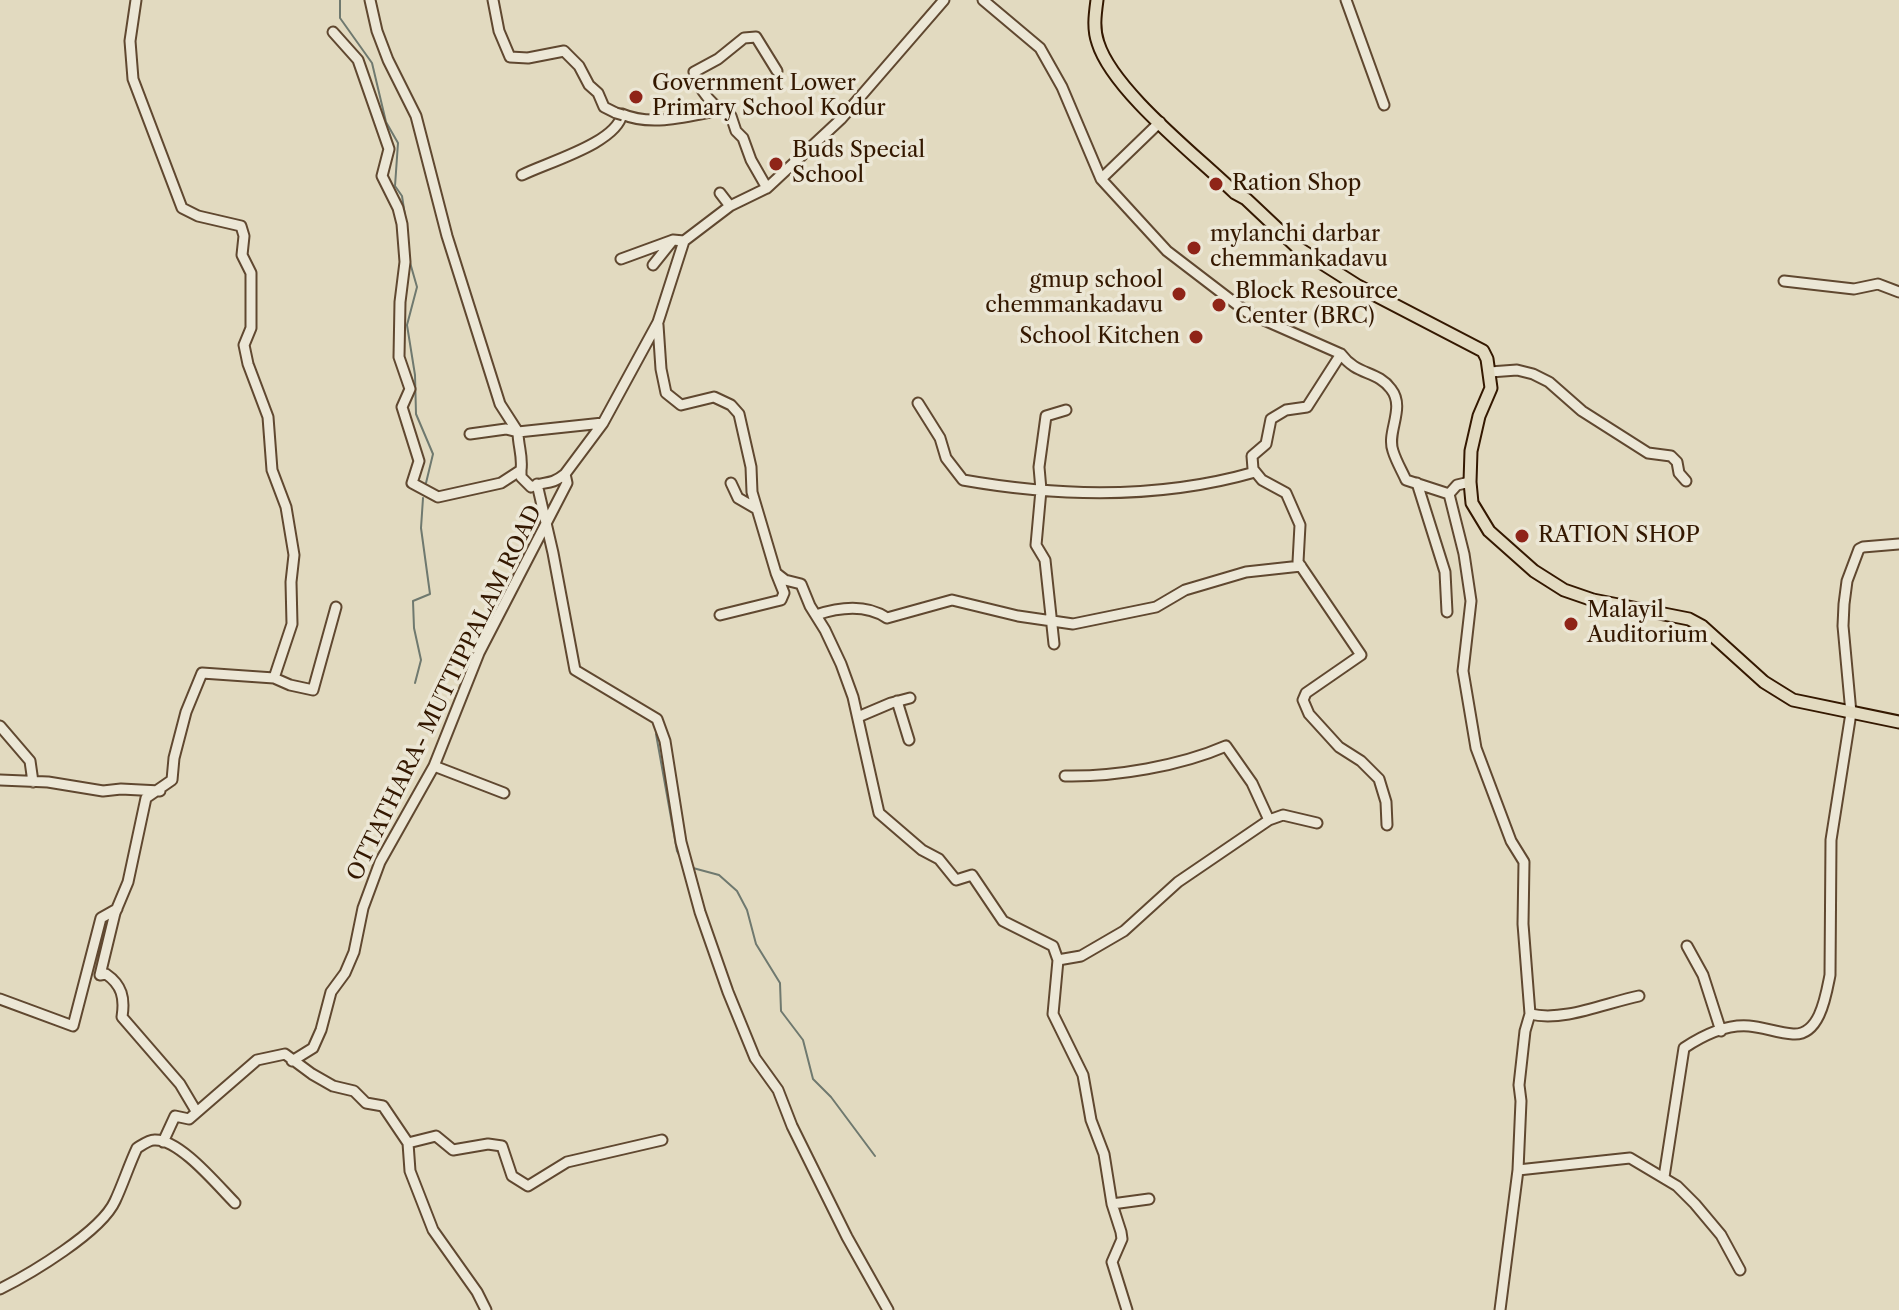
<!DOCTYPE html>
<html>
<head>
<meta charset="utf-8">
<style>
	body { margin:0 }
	canvas { display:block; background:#e2dac0 }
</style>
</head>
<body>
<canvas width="1899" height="1310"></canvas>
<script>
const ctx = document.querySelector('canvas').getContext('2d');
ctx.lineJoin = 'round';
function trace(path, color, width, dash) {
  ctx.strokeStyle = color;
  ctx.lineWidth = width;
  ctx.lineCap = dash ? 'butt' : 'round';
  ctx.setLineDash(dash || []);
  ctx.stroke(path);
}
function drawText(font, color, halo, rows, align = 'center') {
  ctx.font = font + ' "Libre Caslon Text",serif';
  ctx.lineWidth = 7;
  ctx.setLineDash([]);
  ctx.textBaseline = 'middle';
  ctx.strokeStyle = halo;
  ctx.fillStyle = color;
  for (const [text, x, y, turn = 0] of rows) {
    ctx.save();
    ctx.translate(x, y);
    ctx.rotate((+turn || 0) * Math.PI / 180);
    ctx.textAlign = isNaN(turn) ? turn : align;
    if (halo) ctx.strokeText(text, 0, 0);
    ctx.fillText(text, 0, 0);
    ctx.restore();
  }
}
const stream = new Path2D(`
	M340,0V18L372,63L386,122L398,143L395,186L402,196L407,229
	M409,259L417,287L407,325L415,375L416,414L433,454L426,483
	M415,683L421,660L414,628L413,601L430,594L421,528L423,498
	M656,734L677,851L684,864
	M693,868L719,875L737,891L747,910L756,944L780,983L781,1011L803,1040L813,1079L831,1097L875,1156`);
const minor = new Path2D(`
	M136,0L130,41L133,79L182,208L198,216L241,226L244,236L242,255L251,273V328L244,345L248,364L268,417L272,470L286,507L294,555L291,582L292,624L274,678L202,673L186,712L174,758L172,780L146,798L128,882L115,913L100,975L106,974C122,985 125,998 122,1017L180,1084L196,1111
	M370,0L377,31L388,60L416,116L447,236L500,404L518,432L506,429L470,434
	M493,0L499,31L510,57L528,58L564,51L579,66L589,85L598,93L604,107L616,113
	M983,0L1040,48L1062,87L1101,179L1167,251L1248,313L1341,354
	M1346,0L1384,105
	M333,32L358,60L389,149L382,176L398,208L402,224L405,262L400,302L399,357L410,389L402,407L419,461L412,483L438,497L501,483L521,470C523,456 518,446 518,432L603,423
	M522,175C548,162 617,143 622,114C651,127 690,116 720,110
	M1101,179L1160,122
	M767,188L751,160L743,138L736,131L731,116C712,106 700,92 694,72L718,59L744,38L756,37L777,71
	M720,193L730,206
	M621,259L673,240L684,241
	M653,265L673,240
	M1784,281L1854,289L1878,284L1899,292
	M658,325L661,369L666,393L681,405L714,397L731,405L739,414L751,467L752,492L776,573L785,580L801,584L810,606L825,630L841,664L853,697L879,813L922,850L939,859L956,880L972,875L1003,921L1053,946L1058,960L1053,1014L1083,1075L1091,1120L1104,1154L1112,1204L1121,1232L1122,1239L1112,1262L1127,1310
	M1341,354L1307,407L1286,410L1271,419L1266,444L1252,456L1253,469L1262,480L1286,493L1300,525L1298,562L1361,655L1306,693L1303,700L1309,714L1339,747L1361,761L1379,779L1386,802L1387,825
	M1341,354C1357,376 1377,370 1391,389C1406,408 1386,432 1393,451C1396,461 1402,471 1406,480L1449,494
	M1490,372L1517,370L1533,374L1549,382L1582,411L1648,453L1671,456L1677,462L1679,473L1686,481
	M918,403L940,438L946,458L963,480C1059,497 1161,499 1255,472
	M521,470V477L531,487C545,480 549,487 565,474
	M731,483L738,498L757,509
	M1417,483L1445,572L1447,612
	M537,484L553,553L575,670L657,719L665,741L681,842L700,912L728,992L755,1058L778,1090L792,1126L847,1237L888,1310
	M1449,494L1464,554L1471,601L1463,671L1476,748L1511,841L1524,862L1523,924L1530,1014L1525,1031L1519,1085L1521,1101L1518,1170L1500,1310
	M1449,494L1457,485L1470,482
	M720,615L781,600L784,593L776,573
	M816,615C840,607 866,604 887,618L952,600L1018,616L1073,624L1156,607L1185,590L1246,572L1301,566
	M1054,644L1045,560L1036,545L1041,490L1039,467L1046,416L1066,410
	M274,678L290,685L313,690L336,607
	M897,701L909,740
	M858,717L891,703L910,698
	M0,726L30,761L33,782
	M434,766L504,793
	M1065,776C1115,777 1180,766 1226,746L1252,783L1269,820L1283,815L1317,823
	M0,780L48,782L103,791L121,789L160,791
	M1687,946L1703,975L1721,1031
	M1058,960L1081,956L1124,931L1178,882L1269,820
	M0,999L73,1026L101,918L117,909
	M1530,1014C1564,1022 1605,1003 1639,996
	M292,1061L313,1048L321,1030L331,992L345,973L354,952L363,908L380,862L434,766L479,653L567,483L565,474L603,423L658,322L684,241L730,206L767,188L841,119L944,0
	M163,1142L175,1116L189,1119L257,1060L285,1054L312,1074L333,1086L354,1091L366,1103L383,1106L408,1143L410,1171L433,1230L477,1292L486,1310
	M408,1143L436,1136L453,1150L488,1144L502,1146L512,1176L528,1186L567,1162L662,1140
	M1518,1170L1630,1158L1677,1186L1695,1204L1721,1235L1740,1270
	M1664,1177L1684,1048C1702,1036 1726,1024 1749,1026C1763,1027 1778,1033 1793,1034C1820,1036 1826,995 1830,975L1831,840L1851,713L1843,626L1844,604L1847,581L1859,549L1863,547L1899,544
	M1112,1204L1149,1199
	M0,1289C30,1274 101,1232 115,1201C123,1184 129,1165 137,1148C142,1145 149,1140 154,1140C179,1138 218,1186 235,1203`);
const major = new Path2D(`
	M1097,0C1095,15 1093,29 1098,43C1113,91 1197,156 1235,193L1246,199L1298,248L1358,286L1483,351L1487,359L1491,388L1479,416L1471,451L1470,482L1472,503L1489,531L1534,571L1564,590L1593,600L1689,619L1702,626L1764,682L1793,700L1899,722`);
const minorBridge = new Path2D(`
	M616,113L623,115`);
const markers = [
	[636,97,8,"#8f2418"],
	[776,164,8,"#8f2418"],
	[1216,184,8,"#8f2418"],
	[1194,248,8,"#8f2418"],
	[1179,294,8,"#8f2418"],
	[1219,305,8,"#8f2418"],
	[1196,337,8,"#8f2418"],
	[1522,536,8,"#8f2418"],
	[1571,624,8,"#8f2418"]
];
const poiNames = [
	["Government Lower",652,84],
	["Primary School Kodur",652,109],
	["Buds Special",792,151],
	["School",792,176],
	["Ration Shop",1232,184],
	["mylanchi darbar",1210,235],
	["chemmankadavu",1210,260],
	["gmup school",1163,281,"right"],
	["chemmankadavu",1163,306,"right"],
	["Block Resource",1235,292],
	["Center (BRC)",1235,317],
	["School Kitchen",1180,337,"right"],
	["RATION SHOP",1538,536],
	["Malayil",1587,611],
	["Auditorium",1587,636]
];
const streetNames = [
	["OTTATHARA- MUTTIPPALAM ROAD",445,693,-64]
];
trace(stream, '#6f796f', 2);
trace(minor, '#604830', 13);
trace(major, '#341800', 15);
trace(minor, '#ece7d6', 9);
trace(major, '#e2dac0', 11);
trace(minorBridge, '#604830', 13, []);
trace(minorBridge, '#ece7d6', 9);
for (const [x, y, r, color] of markers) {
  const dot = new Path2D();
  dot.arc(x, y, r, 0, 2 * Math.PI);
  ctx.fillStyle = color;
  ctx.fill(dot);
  trace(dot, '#ece7d6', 3);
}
drawText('22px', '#341800', '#ece7d6', poiNames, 'left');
drawText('22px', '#341800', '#ece7d6', streetNames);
</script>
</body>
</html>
